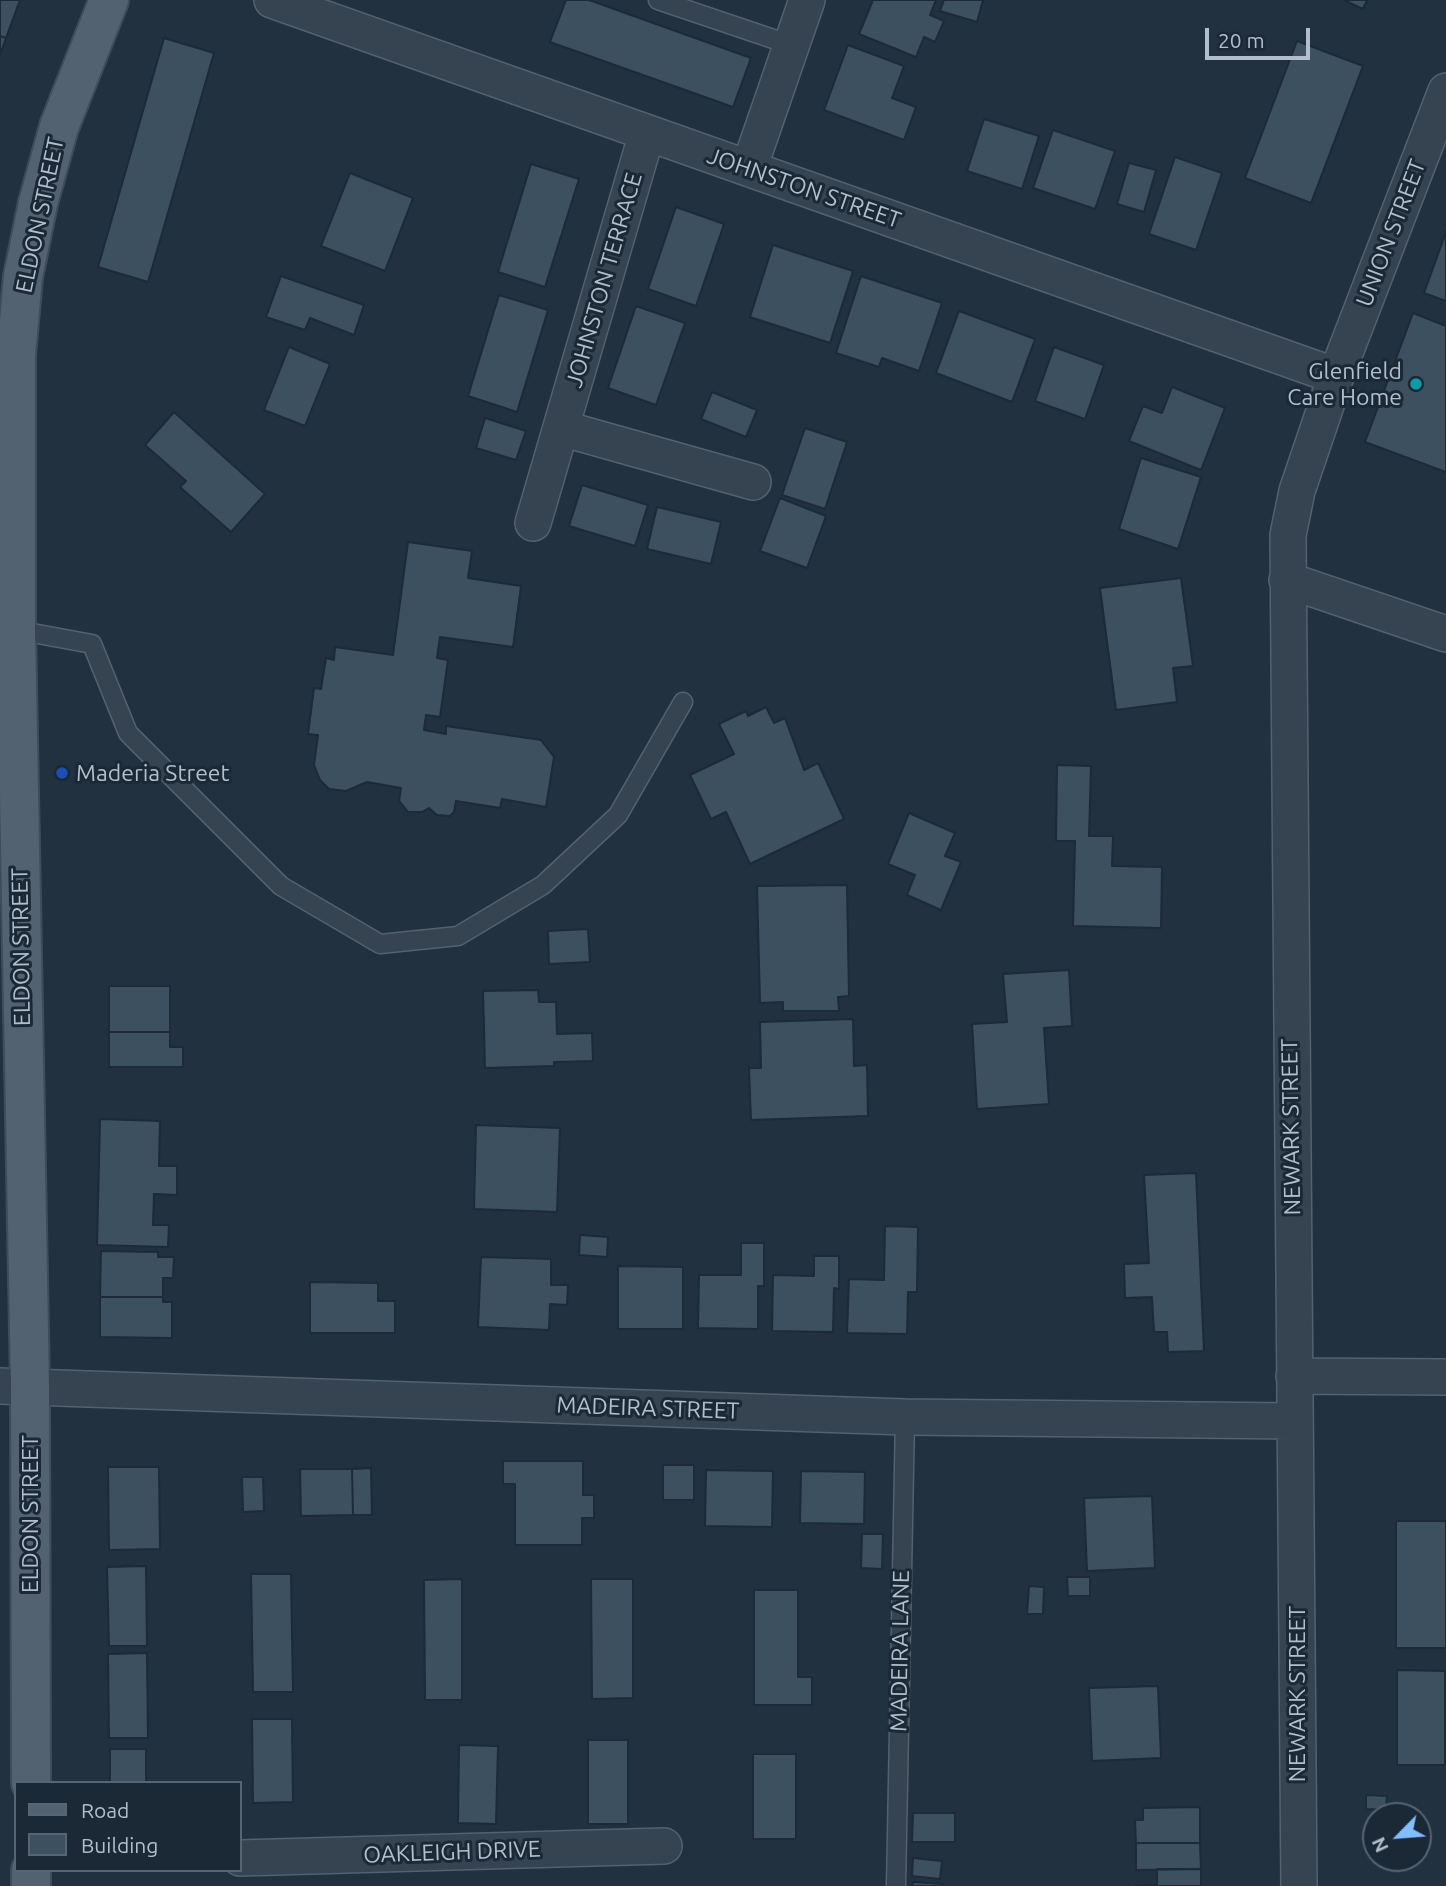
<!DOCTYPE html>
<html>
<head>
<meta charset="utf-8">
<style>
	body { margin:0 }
	#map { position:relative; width:1446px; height:1886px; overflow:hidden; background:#213140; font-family:Ubuntu,sans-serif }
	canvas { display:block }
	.legend { position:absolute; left:14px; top:1781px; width:228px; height:91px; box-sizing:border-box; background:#1b2835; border:2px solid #576471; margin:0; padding:9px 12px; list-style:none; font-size:21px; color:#b2becb }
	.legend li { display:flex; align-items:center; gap:14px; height:35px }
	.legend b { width:35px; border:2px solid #576471 }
	.north { position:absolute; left:1362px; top:1802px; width:70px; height:70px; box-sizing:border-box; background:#1b2835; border:2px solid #576471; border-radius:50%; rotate:245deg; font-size:19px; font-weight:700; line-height:28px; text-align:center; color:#b2becb }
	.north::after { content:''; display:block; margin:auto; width:24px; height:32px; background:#82beff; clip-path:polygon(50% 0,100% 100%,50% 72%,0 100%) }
	.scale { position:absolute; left:1205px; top:28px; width:105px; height:32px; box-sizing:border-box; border:4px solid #b2becb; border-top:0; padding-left:9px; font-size:21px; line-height:24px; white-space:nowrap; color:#b2becb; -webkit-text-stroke:5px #1b2835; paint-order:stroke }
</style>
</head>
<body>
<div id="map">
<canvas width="1446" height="1886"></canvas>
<ul class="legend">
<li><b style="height:9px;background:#536270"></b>Road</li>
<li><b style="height:19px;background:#3d505f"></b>Building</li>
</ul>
<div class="north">N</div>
<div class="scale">20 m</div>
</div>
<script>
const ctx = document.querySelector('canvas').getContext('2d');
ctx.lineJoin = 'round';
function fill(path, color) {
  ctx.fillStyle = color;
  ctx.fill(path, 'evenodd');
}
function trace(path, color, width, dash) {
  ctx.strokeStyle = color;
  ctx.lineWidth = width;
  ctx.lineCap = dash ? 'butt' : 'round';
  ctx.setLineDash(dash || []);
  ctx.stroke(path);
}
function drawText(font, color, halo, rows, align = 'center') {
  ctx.font = font + ' Ubuntu,sans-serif';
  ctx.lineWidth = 6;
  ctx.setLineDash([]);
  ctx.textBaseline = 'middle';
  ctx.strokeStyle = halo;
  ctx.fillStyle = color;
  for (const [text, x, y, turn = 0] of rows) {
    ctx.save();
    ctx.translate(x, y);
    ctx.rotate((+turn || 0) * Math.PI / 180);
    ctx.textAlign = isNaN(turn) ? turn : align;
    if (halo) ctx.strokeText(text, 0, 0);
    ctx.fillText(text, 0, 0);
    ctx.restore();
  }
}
const building = new Path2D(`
	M0,0H20L6,38L0,36Z
	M566,0H589L751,58L733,107L550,42Z
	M873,0H936L930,15L944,21L935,42L924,37L916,57L859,34Z
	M944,0H983L977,22L940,11Z
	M1344,0H1367L1363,9Z
	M0,36L6,38L0,55Z
	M164,38L214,53L148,282L98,267Z
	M1297,41L1363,66L1311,203L1245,178Z
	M848,45L904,66L892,98L916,107L904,140L824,110Z
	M984,119L1039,136L1022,189L967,171Z
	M1053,130L1115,151L1095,209L1033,188Z
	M1175,157L1222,173L1196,250L1149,234Z
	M1129,163L1156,170L1144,212L1117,204Z
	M531,164L579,179L545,287L498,272Z
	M350,173L413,198L385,271L321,246Z
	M676,207L724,224L696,306L648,289Z
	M1446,232V301L1424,293Z
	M773,245L853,271L830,343L750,317Z
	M281,276L364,305L354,335L310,318L305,330L266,317Z
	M861,276L942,303L919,371L882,358L879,367L836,353Z
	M499,295L548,310L517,412L468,396Z
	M636,306L685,323L656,405L608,388Z
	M959,311L1035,339L1012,402L936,373Z
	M1413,313L1446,326V472L1365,442Z
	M289,347L330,364L305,426L264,410Z
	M1054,347L1104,365L1085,419L1035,401Z
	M1172,387L1225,408L1201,470L1129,441L1143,406L1162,413Z
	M712,392L757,410L746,437L701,419Z
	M174,412L265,494L231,532L180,487L186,481L145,445Z
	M485,418L526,431L516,460L476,448Z
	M805,428L847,442L825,509L782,495Z
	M1141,458L1201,477L1178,549L1119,529Z
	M582,485L648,505L635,546L569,526Z
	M780,498L826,516L807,568L760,551Z
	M657,507L721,522L711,564L647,549Z
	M408,542L472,551L468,578L521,586L513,647L440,637L437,658L448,660L440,717L426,715L424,730L446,734V726L541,740L554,757L546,807L502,799L500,808L456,801L454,812L450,816L437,815L429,808L422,812H408L399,801L401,788L367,782L346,791L329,789L320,780L314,765L318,735L308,734L314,688L321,689L326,658L334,660L335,647L393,655Z
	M1181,578L1193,666L1173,668L1177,702L1116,710L1100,588Z
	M766,707L774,723L785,718L804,770L818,763L844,819L750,864L726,812L711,819L690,775L734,754L719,724L746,711L748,716Z
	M1057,765L1091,766L1089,836H1113L1112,866L1162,867L1161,928L1073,926L1075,841H1056Z
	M909,813L955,833L945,856L961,862L941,910L907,895L915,875L888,864Z
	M847,885L849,996L838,997L839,1011H783V1002L760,1003L757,886Z
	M588,929L590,962L549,964L548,931Z
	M1069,970L1072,1026L1044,1028L1049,1104L977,1109L972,1024L1007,1022L1003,974Z
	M109,986H170V1032H109Z
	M538,990L539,1002H556L557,1034L592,1033L593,1061L554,1062V1066L485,1068L483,991Z
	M853,1019L854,1066L867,1065L868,1116L751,1120L749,1068H761L760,1022Z
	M109,1032H170V1047H183V1067H109Z
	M100,1119L160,1121L159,1166H177V1195L154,1194L153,1225H169L168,1247L97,1245Z
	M476,1125L560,1128L557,1212L474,1209Z
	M1196,1173L1204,1351L1168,1352L1167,1332H1154L1152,1297L1125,1298L1124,1264L1149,1263L1144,1175Z
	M885,1226L918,1227L917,1292H908L907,1334L847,1333L849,1279L884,1280Z
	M580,1235L608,1237L607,1257L579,1255Z
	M741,1243H764V1286H758V1329L698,1328L699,1275H741Z
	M101,1251L158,1252V1257H174L173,1278H163V1297H100Z
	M814,1256H839V1289L834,1288L833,1332L772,1331L773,1275L814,1276Z
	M481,1257L551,1259V1285H568L567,1305L550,1304L549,1330L478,1327Z
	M618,1266L683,1267V1329H618Z
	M310,1282L378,1283V1301H395V1333H310Z
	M100,1297H163V1302H172V1338L100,1337Z
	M503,1461H583V1495H594V1518H582V1545H515V1484H503Z
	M663,1465H694V1500H663Z
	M108,1467H159L160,1549L109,1550Z
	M371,1468L372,1515H353L352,1469Z
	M300,1469H352L353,1515L301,1516Z
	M706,1470L773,1471L772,1527L705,1526Z
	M801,1471L865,1472L864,1524L800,1523Z
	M242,1477H263L264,1511L243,1512Z
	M1152,1496L1155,1568L1087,1571L1084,1498Z
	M1396,1521H1446V1648H1396Z
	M862,1534H883L882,1569L861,1568Z
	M146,1566L147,1646H109L107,1567Z
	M251,1574H291L293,1692H253Z
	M1067,1577H1090V1596H1068Z
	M462,1579V1700H425L424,1580Z
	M591,1579H633V1698L592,1699Z
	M1029,1586L1044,1587L1043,1614H1027Z
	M754,1590H798V1677H812V1705H754Z
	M147,1653L148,1738H109L108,1654Z
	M1397,1670L1445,1671V1765H1397Z
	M1158,1686L1161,1758L1092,1761L1089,1688Z
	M252,1719H292L293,1802L253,1803Z
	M588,1740H628V1824H588Z
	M459,1745L498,1746L496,1824L458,1823Z
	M110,1749H146V1783H110Z
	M753,1754H796V1839H753Z
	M1366,1795L1387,1796L1386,1810L1366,1809Z
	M1200,1807V1843H1136L1135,1820H1143V1808Z
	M913,1813H955V1842H912Z
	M1136,1843H1200L1201,1869L1136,1870Z
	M913,1858L942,1861L940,1879L912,1876Z
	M1157,1869H1201V1886H1136L1157,1885Z
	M913,1882L943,1884V1886H912Z`);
const service = new Path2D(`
	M658,0L791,45
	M16,630L92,644L128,733L281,886L380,944L458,936L543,885L618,815L683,702
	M896,1886L905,1417`);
const minor = new Path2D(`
	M272,0L1336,376
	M749,168L807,0
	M561,428L753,482
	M533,523L647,133
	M1287,580L1446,634
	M1294,1376L1446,1377
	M0,1386L905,1417L1295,1421
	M240,1858L664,1846
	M1299,1886L1288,535L1297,491L1336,376L1446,91`);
const primary = new Path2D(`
	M31,1783L30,1386L16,630V355L23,277L38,203L59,127L109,0
	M31,1870V1886`);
const markers = [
	[1416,384,7,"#0f9aa8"],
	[62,773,7,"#1a4fb4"]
];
const streetNames = [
	["JOHNSTON STREET",804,188,19],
	["ELDON STREET",40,215,-78],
	["UNION STREET",1391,233,-69],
	["JOHNSTON TERRACE",604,280,-74],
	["ELDON STREET",21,947,-91],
	["NEWARK STREET",1291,1127,-91],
	["MADEIRA STREET",648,1408,2],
	["ELDON STREET",30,1514,-90],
	["MADEIRA LANE",900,1651,-89],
	["NEWARK STREET",1297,1694,-90],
	["OAKLEIGH DRIVE",452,1852,-2]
];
const poiNames = [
	["Glenfield",1402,371],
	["Care Home",1402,397],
	["Maderia Street",76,773,"left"]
];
fill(building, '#3d505f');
trace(building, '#1d2a37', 2);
trace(service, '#54616e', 21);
trace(minor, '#54616e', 38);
trace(primary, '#3f4c59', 42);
trace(service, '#364350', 18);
trace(minor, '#364350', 35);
trace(primary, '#536270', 38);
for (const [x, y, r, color] of markers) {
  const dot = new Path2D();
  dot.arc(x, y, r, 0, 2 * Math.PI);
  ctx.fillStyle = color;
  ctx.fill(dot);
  trace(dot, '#1b2835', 2.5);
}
drawText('23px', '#b2becb', '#1b2835', streetNames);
drawText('23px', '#b2becb', '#1b2835', poiNames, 'right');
</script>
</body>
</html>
